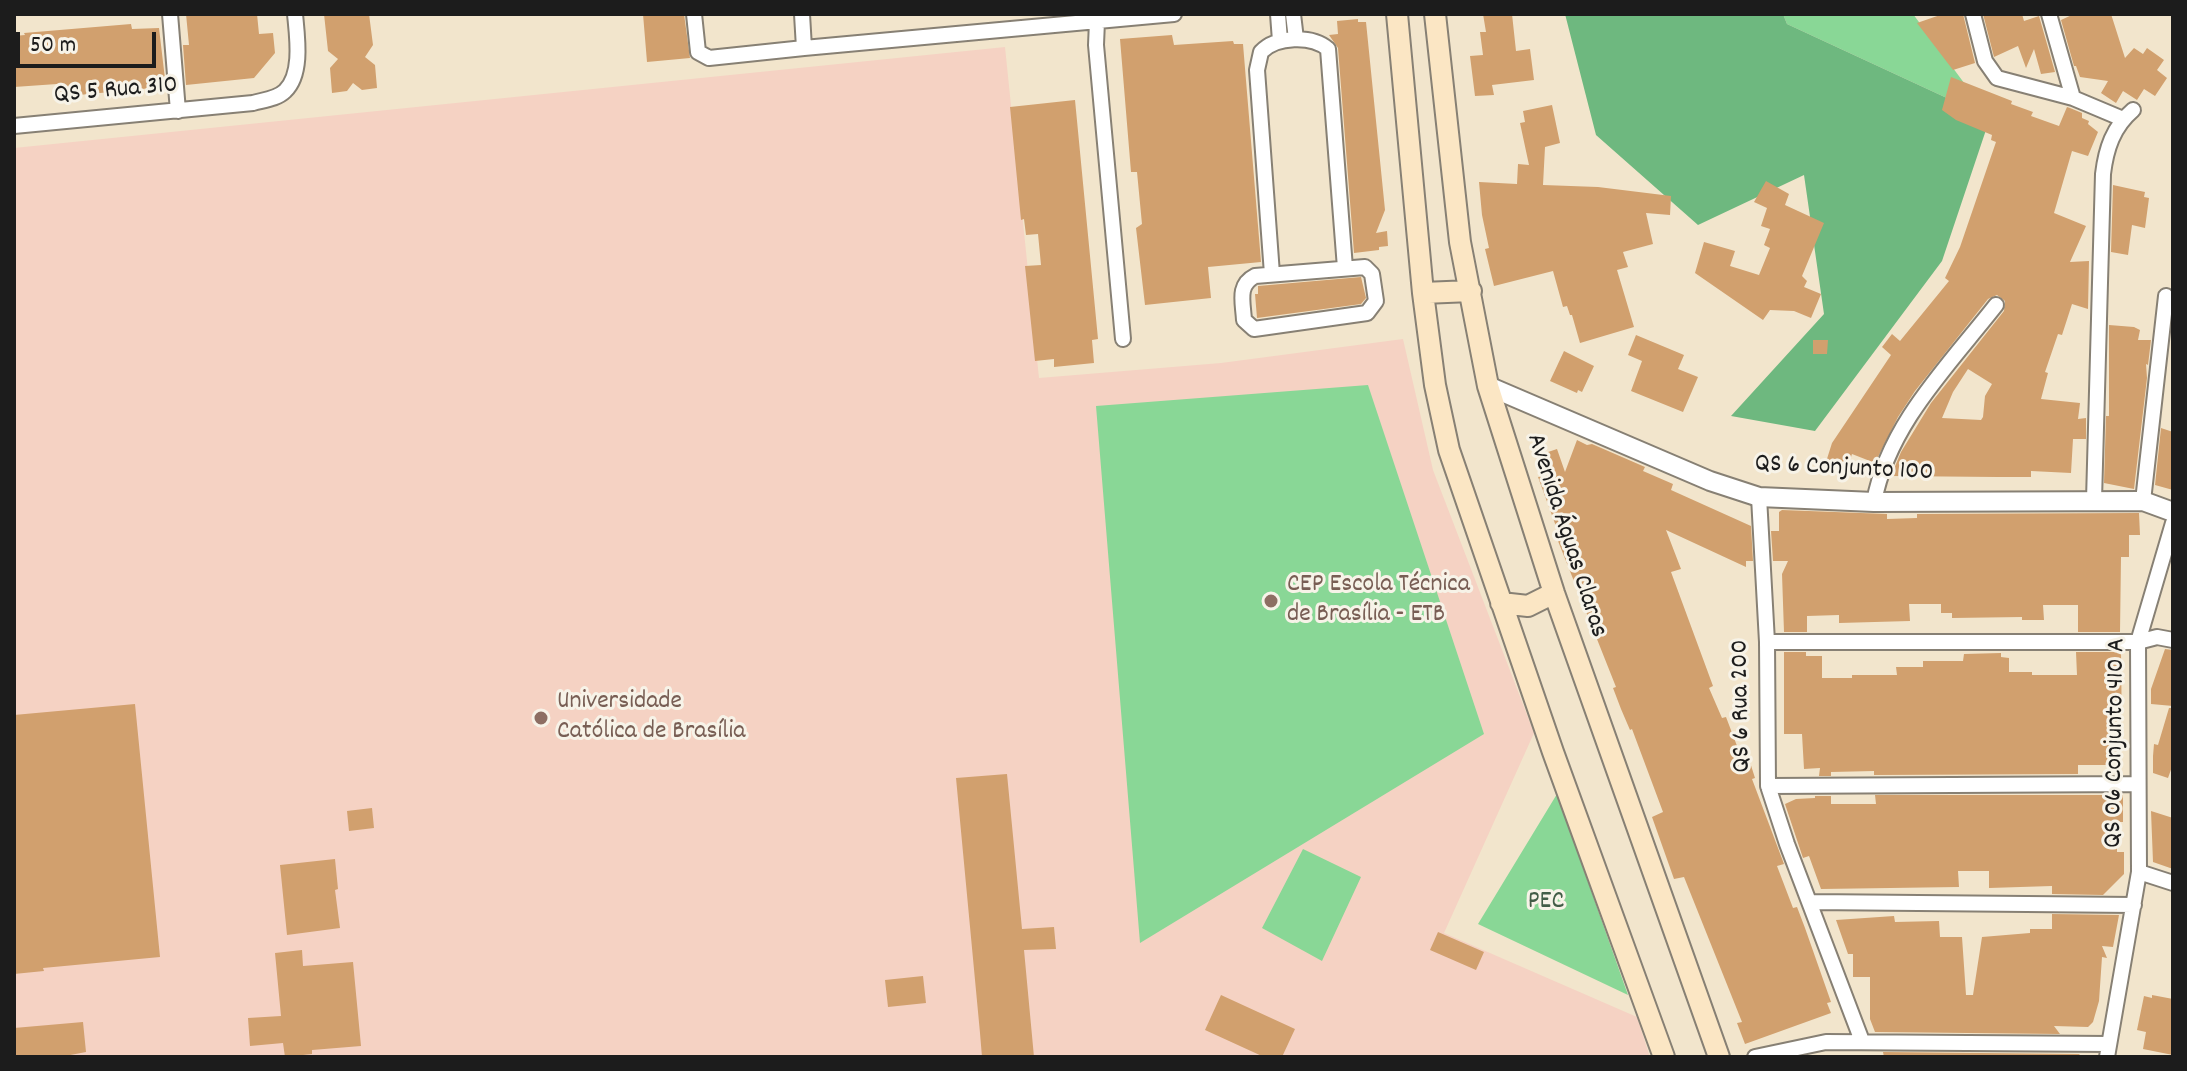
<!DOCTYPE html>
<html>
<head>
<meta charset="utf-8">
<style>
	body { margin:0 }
	#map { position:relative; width:2187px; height:1071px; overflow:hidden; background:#f2e5cc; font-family:Dekko,sans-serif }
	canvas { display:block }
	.frame { position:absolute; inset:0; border:16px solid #1c1c1c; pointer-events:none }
	.scale { position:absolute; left:16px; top:32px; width:140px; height:36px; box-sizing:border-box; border:4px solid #1c1c1c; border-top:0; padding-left:10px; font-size:24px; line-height:28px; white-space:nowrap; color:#1c1c1c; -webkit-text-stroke:6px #f7f3e8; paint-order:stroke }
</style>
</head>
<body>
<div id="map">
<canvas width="2187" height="1071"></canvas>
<div class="frame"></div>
<div class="scale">50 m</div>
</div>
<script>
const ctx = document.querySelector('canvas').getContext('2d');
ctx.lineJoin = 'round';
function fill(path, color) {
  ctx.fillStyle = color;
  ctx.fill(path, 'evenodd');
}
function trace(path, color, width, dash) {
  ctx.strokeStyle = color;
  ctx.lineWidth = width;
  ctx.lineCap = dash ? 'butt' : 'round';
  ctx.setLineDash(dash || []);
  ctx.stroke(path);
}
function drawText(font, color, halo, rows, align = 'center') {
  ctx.font = font + ' Dekko,sans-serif';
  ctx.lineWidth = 6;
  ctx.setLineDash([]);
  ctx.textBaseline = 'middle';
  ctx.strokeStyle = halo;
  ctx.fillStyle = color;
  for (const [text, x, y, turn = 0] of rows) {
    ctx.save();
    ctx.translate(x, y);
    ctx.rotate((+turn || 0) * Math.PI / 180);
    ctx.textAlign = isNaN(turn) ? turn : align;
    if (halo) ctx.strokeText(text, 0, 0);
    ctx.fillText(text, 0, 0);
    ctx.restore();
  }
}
const built = new Path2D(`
	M1005,47L1039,378L1221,363L1403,339L1433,470L1534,733L1444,933L1637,1017L1650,1057H14V148Z`);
const green = new Path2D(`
	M1783,14H1913L1990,118L1787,24Z
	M1368,385L1484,734L1140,943L1096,406Z
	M1557,794L1628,995L1478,924Z
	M1303,849L1361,877L1322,961L1262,928Z`);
const forest = new Path2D(`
	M1565,14H1783L1787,24L1990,118L1942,261L1815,431L1731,416L1824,314L1804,175L1698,225L1596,135Z`);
const building = new Path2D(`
	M186,14H257L259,34L273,33L275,53L254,78L186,85L183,45H189Z
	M324,14H369L373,45L365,57L375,65L377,88L362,90L353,83L347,91L332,93L330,68L338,59L328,51Z
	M643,14H684L690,58L647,62Z
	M1483,14H1512L1516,51L1530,49L1534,80L1492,85L1494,95L1475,96L1470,56L1483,55L1480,32H1486Z
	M1943,14H1963L1975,63L1953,70L1917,23Z
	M1983,14H2022L2024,21L2039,16L2055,72L2041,74L2034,49L2026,68L2018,46L1994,57Z
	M2074,14H2111L2125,58L2134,48L2143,54L2147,48L2164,60L2157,70L2167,78L2155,96L2144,89L2137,100L2123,91L2116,103L2101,93L2108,81L2080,77L2076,66H2074L2061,20Z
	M1358,19V22H1366L1385,210L1376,233L1387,231L1388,246L1379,247V250L1354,253L1338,48L1329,35L1338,34L1337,21Z
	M131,24L132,29L159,28L165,79L151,81L152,88L58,97L57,84L14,87V36L25,35L24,33Z
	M1172,35L1174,45L1233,41L1234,44H1243L1261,262L1208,267L1211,298L1145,305L1136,228L1142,224L1137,172H1131L1120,39Z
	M1951,77L2012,101L2011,104L2033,112L2031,116L2059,126L2067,107L2070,108L2082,113V118L2089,121L2088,124L2098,132L2088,156L2072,151L2054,213L2086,226L2070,262L2089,261L2088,309L2072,304L2062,335L2058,334L2045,372L2048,373L2041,399L2080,403L2078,419L2086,418V439H2073L2071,473L2031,471V477H1997L1891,476L1901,452L1931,403L2004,311L2005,301L1997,295L1988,299L1915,391L1898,417L1875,463L1852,454L1847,469L1826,462L1832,443L1891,355L1882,347L1892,334L1900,341L1949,281L1945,278L1960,247L1996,142L1991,140L1992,135L1956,120L1942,110ZM1968,369L1992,384L1985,396L1983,417L1981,420L1942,418L1953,392Z
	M1075,100L1098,339L1092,340L1094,363L1054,367V359L1035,361L1025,266L1041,265L1038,234L1026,235L1024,219L1021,220L1010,107Z
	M1552,105L1560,143L1545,147L1543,185L1598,187L1671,196L1670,215L1646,213L1653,244L1623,252L1628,267L1617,270L1634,327L1580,343L1572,315H1570L1567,306L1563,307L1553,271L1494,286L1485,249L1489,248L1482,215L1479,182L1517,184L1518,164L1529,165L1520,123L1525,122L1523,111Z
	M1766,181L1789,194L1785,205L1824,223L1802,276L1807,281L1804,287L1821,294L1811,318L1794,311L1770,310L1763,320L1695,273L1704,242L1735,251L1730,266L1759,275L1770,248L1764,245L1770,229L1761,226L1767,208L1754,202Z
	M2113,185L2145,192L2144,197L2149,198L2145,228L2132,225L2128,255L2111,252Z
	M1361,277L1366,298L1361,304L1257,318L1255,294H1258V286Z
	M2109,325L2134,327L2140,330L2138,340H2151L2148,365L2146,364L2147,378L2134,489L2104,483L2106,416H2109Z
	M1636,335L1684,355L1678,369L1698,377L1683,412L1631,391L1642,361L1628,355Z
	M1813,340H1828L1827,354H1813Z
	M1564,351L1594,366L1582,392L1578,390L1577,393L1550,381Z
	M2161,428L2173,432V490L2155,485Z
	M1577,440L1587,445L1592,444L1645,467L1643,471L1673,484L1671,490L1751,526L1753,561H1746V567L1666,530L1681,569L1671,572L1713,686L1709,688L1722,718L1726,717L1742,759L1748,756L1755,778L1752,779L1784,864L1777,866L1793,908L1797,907L1805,928L1831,1002L1827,1003L1831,1013L1745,1044L1737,1023L1742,1022L1684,877L1674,879L1652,817L1663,812L1632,729L1630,730L1621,709L1613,688L1616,687L1558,541L1561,540L1538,477L1546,476L1539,455L1557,449L1565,472Z
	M1782,510L1887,514V519L1917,518V514L2139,513L2140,535H2129V557H2121L2120,632H2078V605H2043L2044,620H2022V617L1952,618V613H1941V604H1909L1910,621L1839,623V615L1807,616V632H1784L1782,574L1788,561H1773L1771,531H1779V512Z
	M2165,649L2173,650V706L2151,704V689Z
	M1784,652H1806V656H1822V678H1852V675H1897L1896,667H1923V661H1963L1964,654L2001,653V657L2009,658V672H2032V675H2077L2076,652H2121L2122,740H2119L2118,758L2111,765H2078V774L1874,775V771L1831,772V776H1819L1820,768L1804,769L1802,734H1784Z
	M135,704L160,957L43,968L44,971L14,974V715Z
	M2169,708H2173L2171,755L2173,756V764L2168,778L2153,773V756L2154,744L2158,745Z
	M1007,774L1022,929L1054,927L1056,949L1024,950L1034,1057H982L980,1033L956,778Z
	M1875,795H2123V822H2117V852H2124V874L2103,895L2052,894V886L1989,888V871H1958L1959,887L1821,889L1809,856L1803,858L1785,804L1796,799L1815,798V796H1831V804H1876Z
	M372,808L374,828L349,831L347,811Z
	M2151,811L2173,818V869L2153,862Z
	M335,859L338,889L335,890L340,928L287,935L280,865Z
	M2052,914L2119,915L2113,947L2102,946L2107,958L2102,957L2099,1001L2093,1022L2088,1027L2054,1026L2060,1034L1875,1032L1870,1019V977H1853V954H1848L1836,920L1894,916L1895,922L1939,921L1940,937H1962L1966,995H1973L1982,937L2030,933V929H2052Z
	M1438,932L1484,952L1476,970L1430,950Z
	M302,950L303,966L353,962L361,1046L312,1050V1054L285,1057L283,1043L250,1046L248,1018L281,1016L275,953Z
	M923,976L926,1003L888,1007L885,980Z
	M1221,995L1295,1029L1282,1057H1264L1205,1030Z
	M2152,995L2173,999V1055L2143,1049L2146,1032L2137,1030L2144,996L2152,998Z
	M83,1022L86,1052L60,1057H14V1028Z
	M1883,1052L2079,1054L2082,1057H1884Z`);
const minor = new Path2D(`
	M170,14L178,111
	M694,14L698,52L709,58L804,48
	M802,14L804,48L1174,14
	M1278,14L1280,41
	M1293,14L1296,39
	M1973,14L1985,61L1997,78L2073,98L2123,119
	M2049,14L2073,98
	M1097,21L1096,45L1123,339
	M14,126L253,103C263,100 277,99 285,91C303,74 297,36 295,14
	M1365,267L1372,274L1376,301L1367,313L1254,329L1244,320C1243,302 1237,285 1255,276Z
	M1272,274L1257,70L1261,52C1276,36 1312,35 1328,49L1345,268
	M1759,497L1767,642L1768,786L1787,844L1862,1041
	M2094,500L2103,174C2106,149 2113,127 2133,110
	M2143,501L2166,296
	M1874,502C1888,425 1949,365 1996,305
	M1767,642H2138L2157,637L2173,640
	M1768,786L2138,784
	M2139,872L2138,642L2173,523
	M1811,902L2134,905
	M1755,1057L1826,1042L2109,1044
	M2107,1057L2139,872L2173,883`);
const tertiary = new Path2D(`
	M1488,386L1710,481L1759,497L1874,502L2143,501L2173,512`);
const secondary = new Path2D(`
	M1397,14L1423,293L1435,385L1449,450L1553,752L1664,1057
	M1435,14L1460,242L1488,386L1554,593L1719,1057
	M1423,293L1471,291
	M1501,603L1528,606L1554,593`);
const markers = [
	[1271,601,8,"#8d6e63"],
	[541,718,8,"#8d6e63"]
];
const streetNames = [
	["QS 5 Rua 310",116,92,-5],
	["QS 6 Conjunto 100",1844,470,3],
	["Avenida Águas Claras",1565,536,72],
	["QS 6 Rua 200",1743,706,-91],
	["QS 06 Conjunto 410 A",2117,743,-89]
];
const educationNames = [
	["CEP Escola Técnica",1287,586],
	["de Brasília - ETB",1287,616],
	["Universidade",557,703],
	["Católica de Brasília",557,733]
];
const parkNames = [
	["PEC",1546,903]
];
fill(built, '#f5d2c3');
fill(green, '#89d796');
fill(forest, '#6eb87f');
fill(building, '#d1a06e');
trace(minor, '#878074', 18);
trace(tertiary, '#878074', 22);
trace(secondary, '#878074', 24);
trace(minor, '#fff', 14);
trace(tertiary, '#fff', 18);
trace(secondary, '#fbe6c4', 20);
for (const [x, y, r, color] of markers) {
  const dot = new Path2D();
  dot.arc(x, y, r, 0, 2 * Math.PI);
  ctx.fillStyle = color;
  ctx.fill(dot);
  trace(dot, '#f7f3e8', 3);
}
drawText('26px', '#1c1c1c', '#f7f3e8', streetNames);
drawText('26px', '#785e54', '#f7f3e8', educationNames, 'left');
drawText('26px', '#425d47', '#f7f3e8', parkNames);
</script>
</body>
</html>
